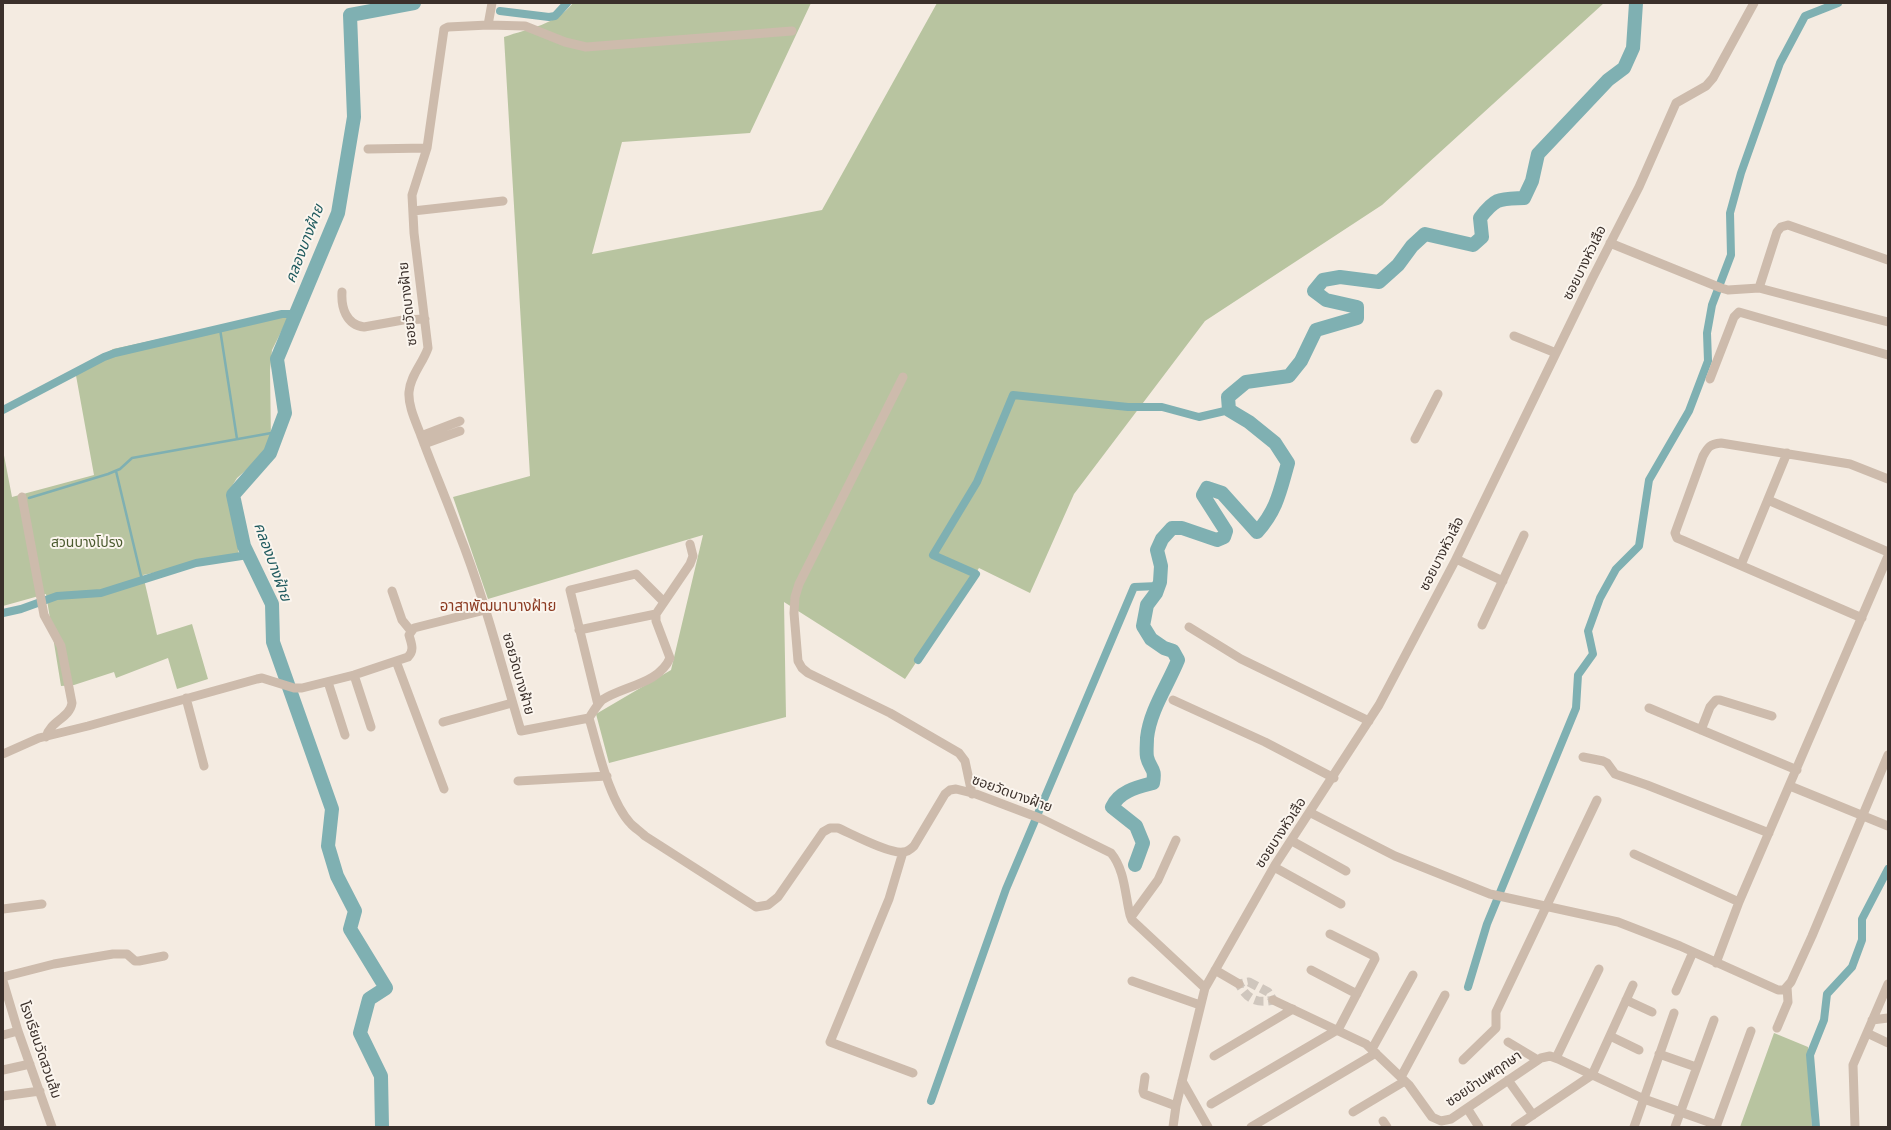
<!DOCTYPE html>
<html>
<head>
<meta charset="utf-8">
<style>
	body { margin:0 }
	#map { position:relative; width:1891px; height:1130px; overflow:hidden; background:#f4ebe1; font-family:"Open Sans",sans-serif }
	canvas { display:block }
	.frame { position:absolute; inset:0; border:4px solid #3b302b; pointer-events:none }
</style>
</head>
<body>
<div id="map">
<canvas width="1891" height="1130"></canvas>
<div class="frame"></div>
</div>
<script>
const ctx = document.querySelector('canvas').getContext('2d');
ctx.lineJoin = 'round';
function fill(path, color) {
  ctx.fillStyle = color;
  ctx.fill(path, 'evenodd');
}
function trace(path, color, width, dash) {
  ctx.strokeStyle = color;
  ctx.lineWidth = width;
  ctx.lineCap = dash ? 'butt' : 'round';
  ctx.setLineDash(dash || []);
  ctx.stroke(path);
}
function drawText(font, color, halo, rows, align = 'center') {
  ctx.font = font + ' "Open Sans","Noto Sans Thai",sans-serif';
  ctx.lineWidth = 4;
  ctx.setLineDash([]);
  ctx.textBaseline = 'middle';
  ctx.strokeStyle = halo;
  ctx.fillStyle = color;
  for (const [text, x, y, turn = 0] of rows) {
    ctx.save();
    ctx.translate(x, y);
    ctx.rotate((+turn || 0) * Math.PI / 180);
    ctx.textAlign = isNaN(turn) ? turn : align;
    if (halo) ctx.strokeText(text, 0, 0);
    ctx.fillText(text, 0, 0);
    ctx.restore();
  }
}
const green = new Path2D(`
	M573,3H811L750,133L622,142L592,254L822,210L937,3H1604L1382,205L1205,321L1074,494L1030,593L979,568L905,679L784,602L786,717L609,763L596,714L671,670L703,535L488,599L453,497L530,476L504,37C530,28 555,25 573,3Z
	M292,310L272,350L270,370L271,441L260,458L237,478L229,491L239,555L143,575L157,635L192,624L208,679L177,689L168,658L116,678L114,672L74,685L61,686L46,594L3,606V450L12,497L94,475L75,370L113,349Z
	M1774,1033L1808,1047L1812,1127H1740Z`);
const stream = new Path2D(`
	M220,329L237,439
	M116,471L142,580
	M29,498L108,474L120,469L132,458L277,432`);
const canal = new Path2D(`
	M500,11L549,17L555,16L567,3
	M3,410L104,357L115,353L282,314H297
	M3,613L21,609L57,596L101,593L196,563L248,555
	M918,660L976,574L933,555L977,482L1013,395L1128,407H1162L1199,417L1229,410
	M1468,987L1487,924L1576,708L1578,675L1593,654L1588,631L1600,598L1616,569L1639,546L1649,480L1689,411L1708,361L1707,333L1712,305L1731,255L1730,213L1741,173L1780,63L1805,16L1838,3
	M931,1101L1006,889L1134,587L1158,586
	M1816,1127L1810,1055L1824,1020L1827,994L1852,967L1862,940V919L1888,869`);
const river = new Path2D(`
	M1135,865L1143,843L1136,826L1112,807C1119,791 1138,787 1153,783C1156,767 1150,770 1147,757C1146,752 1147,744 1147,738C1150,710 1168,685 1178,660L1173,651L1164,648L1151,639L1143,626L1147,605L1156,593L1160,582L1161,566L1157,550L1162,539L1172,528H1182L1217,540L1224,537L1226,531L1203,495L1207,488L1222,493L1257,532C1277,510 1280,491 1288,463L1275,443L1249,422L1229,410L1228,397L1246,382L1289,376L1301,361L1316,330L1357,318V307L1326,300L1314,291L1323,280L1340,277L1379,282L1398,265L1412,246L1425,234L1473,245L1482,237L1480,218C1496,197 1500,199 1524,198L1532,181L1538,154L1608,80L1624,68L1633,48L1636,3
	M382,1127L381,1076L360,1033L369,999L386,988L350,929L355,911L337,876L328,846L332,809L273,642L272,604L244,546L233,495L270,453L285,413L277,359L338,213L354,117L350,15L414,3`);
const streetTunnel = new Path2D(`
	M1249,982L1268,992L1273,1000C1257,1004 1247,999 1239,984Z`);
const street = new Path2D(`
	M492,3L488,25L448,27L444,29L427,148L412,195L414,233L428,348C423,363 410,376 409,392C408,405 415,420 420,433C432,466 446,498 458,531C484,596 501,664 521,731L589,718C598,748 609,801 631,824C635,828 641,832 645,836L756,907L768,905L778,897L823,832L830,828H838C852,834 889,854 903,852C907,852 911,849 914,846L945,794L950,790L956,789L976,794L1042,819L1111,853C1125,870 1125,895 1130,915L1132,920L1205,988
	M488,25L525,26L565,42L586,47L792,31
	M368,149L427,148
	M413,211L503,201
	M1610,243L1721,288L1728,290L1759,288L1888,322
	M1759,288L1777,232L1781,227L1788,225L1888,260
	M342,292C341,307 346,325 364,327L403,320L425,319
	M1514,336L1556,353
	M903,377L799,584L795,597L794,613L798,661L802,668L808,673L890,713L959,753L965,761L972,794
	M1710,379L1734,317L1739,312L1888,355
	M421,436L460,421
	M1415,439L1438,394
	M424,444L460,431
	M22,497L44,615L61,646L72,703C70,718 50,721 46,737
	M1768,500L1888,552
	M1456,559L1503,581
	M1741,565L1787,453
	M392,591L402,620L411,631
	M1862,618L1682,540L1677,538L1675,533L1703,456C1708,447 1710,444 1721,443L1850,464L1888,479
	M1482,625L1524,535
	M1189,627L1241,659L1369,721
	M579,630L656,614
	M396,661L444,789
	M354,675L371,727
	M328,682L345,735
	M186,698L204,766
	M1173,700L1265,742L1334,778
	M598,705L570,590L636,574L664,602
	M1649,708L1797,770
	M589,718C593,712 597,705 602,700C623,686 659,684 670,658L656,621V614L690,564L693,556L690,544
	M443,722L512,703
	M1701,730L1710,707L1716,700H1720L1772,716
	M3,754L39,738L88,726L257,679L262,678L294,688H302L354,675L408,657C415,650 411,643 409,635L414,628L485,610
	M1583,757L1603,761L1607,763L1615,774L1647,785L1769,833
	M518,781L607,776
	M1790,786L1888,826
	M1311,813L1395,856L1490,894L1618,922L1680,946L1778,990H1784L1791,982L1812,936L1888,755
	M1292,841L1346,871
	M903,852L889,899L830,1042L913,1073
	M1634,854L1739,902
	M1274,867L1341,904
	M3,909L42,904
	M1131,917L1158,880L1176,840
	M1330,934L1374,956L1375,959L1338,1030
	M1716,963L1739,902L1888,556
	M1215,970L1239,984
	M1311,970L1357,994
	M3,977L54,964L113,954H127L135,961H139L164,956
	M3,981L18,1031L52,1127
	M1132,981L1200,1005
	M1676,991L1693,952
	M1273,1000L1366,1044L1409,1085L1432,1117L1441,1121L1451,1119L1541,1058L1550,1056L1558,1059L1644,1099L1717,1125
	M1626,1000L1652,1012
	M1872,1020L1888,1018
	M1777,1028L1788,1002L1787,987
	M1867,1033L1888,1043
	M3,1035L18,1031
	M1610,1036L1639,1050
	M1508,1042L1538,1060
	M1372,1049L1413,975
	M1659,1054L1696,1067
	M1214,1056L1293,1009
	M1556,1058L1599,969
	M1463,1060L1496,1028V1012L1597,800
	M3,1070L30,1064
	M1145,1077L1143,1091L1144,1094L1176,1106
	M1401,1077L1445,995
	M1508,1080L1533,1115
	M1182,1081L1208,1127
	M3,1096L40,1091
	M1211,1104L1337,1030
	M1467,1108L1479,1127
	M1353,1112L1405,1081
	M1383,1121L1387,1127
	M1173,1127L1176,1106L1205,988L1275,865L1379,705L1456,559L1592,279L1639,187L1676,103L1706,86L1713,78L1754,3
	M1251,1127L1376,1053
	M1515,1127L1592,1075L1633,985
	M1634,1127L1674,1013
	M1675,1127L1714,1020
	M1716,1127L1751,1031
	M1855,1127L1853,1065L1888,984`);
const streetNames = [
	["ซอยบางหัวเสือ",1585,263,-64],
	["ซอยวัดบางฝ้าย",408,304,-96],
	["ซอยบางหัวเสือ",1442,554,-63],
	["ซอยวัดบางฝ้าย",518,674,74],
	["ซอยวัดบางฝ้าย",1012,794,20],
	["ซอยบางหัวเสือ",1281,833,-57],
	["โรงเรียนวัดสวนส้ม",40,1050,71],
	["ซอยบ้านพฤกษา",1484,1079,-34]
];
const parkNames = [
	["สวนบางโปรง",87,543]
];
const waterNames = [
	["คลองบางฝ้าย",305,244,-69],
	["คลองบางฝ้าย",272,562,70]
];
const neighbourhoodNames = [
	["อาสาพัฒนาบางฝ้าย",498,607]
];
fill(green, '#b8c4a0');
trace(stream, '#7fb0b2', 2.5);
trace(canal, '#7fb0b2', 8);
trace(river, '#7fb0b2', 14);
trace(streetTunnel, '#cfc6bd', 9, [9, 4.5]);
trace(street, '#cdbbac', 9);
drawText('14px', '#3b302b', '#fbf5ee', streetNames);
drawText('14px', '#4a5a2e', '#fbf5ee', parkNames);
drawText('italic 15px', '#1f5a5e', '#fbf5ee', waterNames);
drawText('15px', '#8c3b22', '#fbf5ee', neighbourhoodNames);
</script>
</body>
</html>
